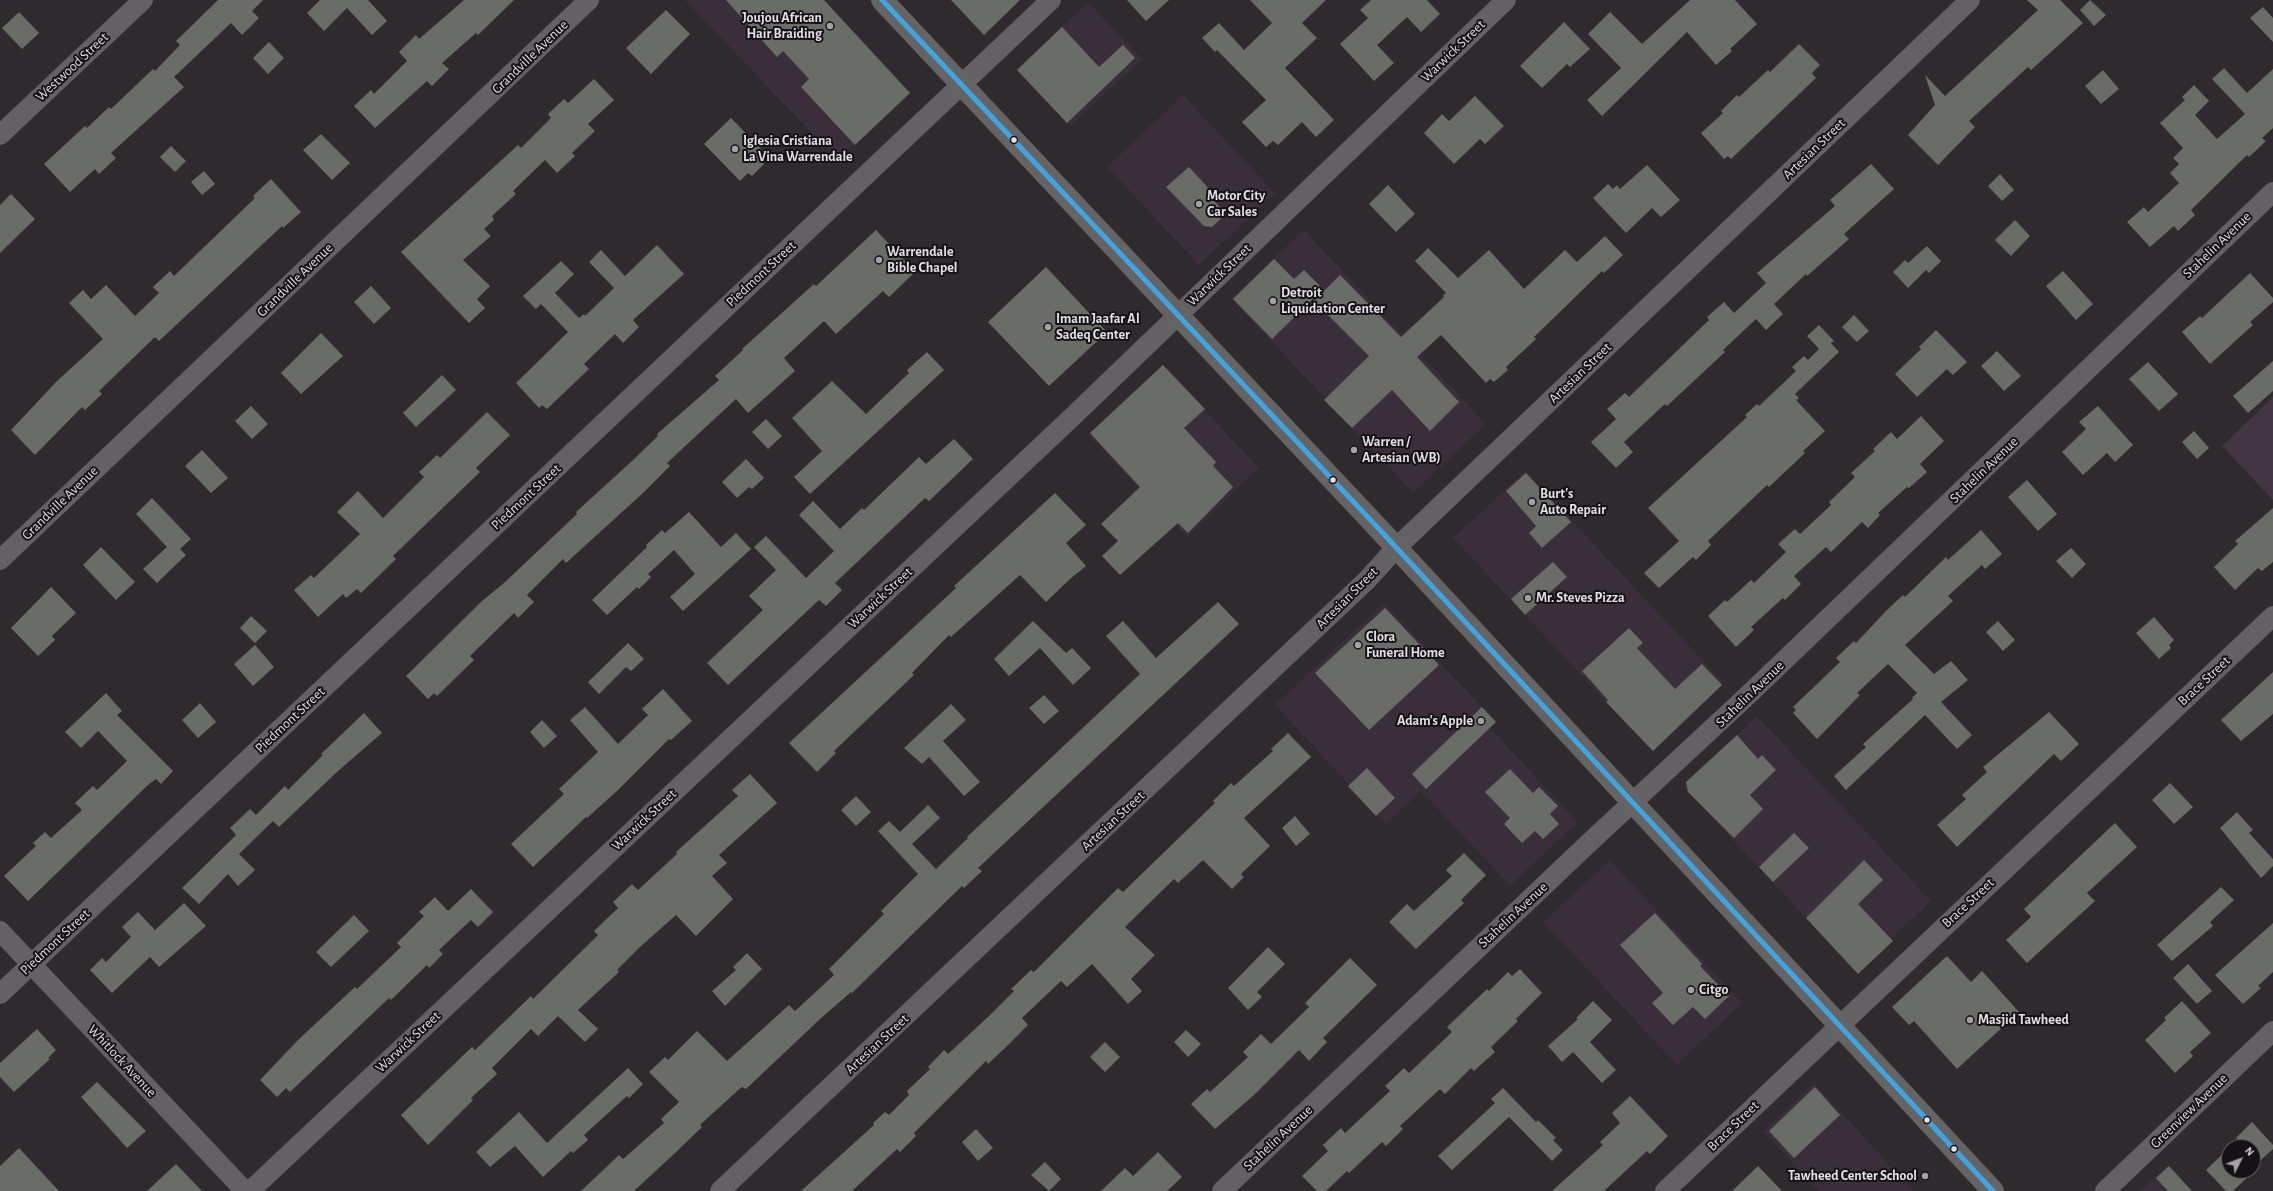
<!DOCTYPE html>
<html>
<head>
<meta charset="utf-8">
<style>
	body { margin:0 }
	#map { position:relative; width:2273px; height:1191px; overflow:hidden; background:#2e2a2e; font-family:"Alegreya Sans",sans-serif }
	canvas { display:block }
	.north { position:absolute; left:2221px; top:1139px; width:40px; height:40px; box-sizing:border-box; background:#151216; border:1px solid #676468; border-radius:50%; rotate:48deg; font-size:11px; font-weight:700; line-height:16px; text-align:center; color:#e3dfe4 }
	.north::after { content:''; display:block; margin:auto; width:14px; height:18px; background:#a4a0a4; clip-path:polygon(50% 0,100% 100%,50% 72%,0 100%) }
</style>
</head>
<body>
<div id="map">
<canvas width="2273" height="1191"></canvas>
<div class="north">N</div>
</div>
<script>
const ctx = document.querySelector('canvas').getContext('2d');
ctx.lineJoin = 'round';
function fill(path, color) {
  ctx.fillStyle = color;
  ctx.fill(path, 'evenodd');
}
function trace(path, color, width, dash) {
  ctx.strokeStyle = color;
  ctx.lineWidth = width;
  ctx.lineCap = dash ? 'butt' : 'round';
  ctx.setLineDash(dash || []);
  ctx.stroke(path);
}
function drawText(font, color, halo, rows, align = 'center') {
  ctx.font = font + ' "Alegreya Sans",sans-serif';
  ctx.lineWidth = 4;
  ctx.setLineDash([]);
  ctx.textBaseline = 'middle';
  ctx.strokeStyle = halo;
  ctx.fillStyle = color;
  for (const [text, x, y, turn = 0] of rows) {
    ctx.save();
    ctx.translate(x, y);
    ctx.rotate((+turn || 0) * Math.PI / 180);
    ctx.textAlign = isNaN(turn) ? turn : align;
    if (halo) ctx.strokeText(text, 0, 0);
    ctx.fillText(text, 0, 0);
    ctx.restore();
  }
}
const built = new Path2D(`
	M685,0H821L909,93L837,160Z
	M1088,2L1142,59L1070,126L1016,69Z
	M1183,95L1275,193L1199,265L1107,167Z
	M1304,230L1486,424L1413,493L1231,298Z
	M1162,365L1259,468L1187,537L1088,435Z
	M1525,471L1723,682L1651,750L1453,538Z
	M1384,603L1495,721L1489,727L1578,822L1510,886L1421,791L1386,824L1275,705Z
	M1757,716L1931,901L1857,972L1683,787Z
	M1610,860L1742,1003L1677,1065L1543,922Z
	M1814,1083L1914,1191H1819L1763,1131Z
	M2167,1166L2190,1191H2140Z`);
const green = new Path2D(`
	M2273,397V500L2222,446Z`);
const building = new Path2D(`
	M218,0H263L252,11L259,18L242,35L231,23L174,77L184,87L111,153L116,158L99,174L95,169L70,192L44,164L85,126L87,128L109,107L111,109L153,69L155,71L180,45L176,41Z
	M320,0H368L387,21L372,35L347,8L324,31L307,13Z
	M464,0H514L478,35L476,33L442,63L449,69L432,86L427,81L375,128L354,106L371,90L374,94L407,61L399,52L416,35L419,39Z
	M726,0H824L910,93L855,145L801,87L809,79L783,51L777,57Z
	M951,0H1020L984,35Z
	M1127,0H1169L1146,21Z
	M1250,0H1326L1302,23L1317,38L1285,68L1334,120L1316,137L1302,122L1278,145L1273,141L1266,147L1242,122L1266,100L1217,50L1215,52L1202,38L1219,23L1244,50L1272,23Z
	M1371,0H1427L1440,14L1421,32L1407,17L1377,45L1394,63L1374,81L1340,44L1368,18L1360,10Z
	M1690,0H1735L1757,24L1730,49L1732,51L1716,65L1687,32L1602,116L1587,100L1621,68L1588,34L1610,12L1642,44Z
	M2027,0H2060L2083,23L2031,70L2028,67L1969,121L1975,127L1938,165L1908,135L1935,105L1925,75L1945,96L2038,10Z
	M2090,0L2106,15L2094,26L2080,10Z
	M2263,7L2273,18V42L2250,18Z
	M666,10L690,34L651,74L626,48Z
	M19,12L39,33L22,49L2,28Z
	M1564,22L1590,49L1570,67L1567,64L1542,88L1520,66Z
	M1062,27L1099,67L1123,45L1135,58L1067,123L1017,70Z
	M269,42L284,58L268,74L253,58Z
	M1799,44L1820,65L1812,73L1816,78L1731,159L1728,156L1724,159L1701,133L1723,113L1721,111L1737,95L1739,97L1768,70L1770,72Z
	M2224,68L2247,93L2273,69V128L2262,138L2266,141L2249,157L2247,155L2191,210L2195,215L2178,231L2174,226L2150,247L2127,222L2144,207L2148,212L2179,183L2170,173L2179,164L2173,158L2183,148L2160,123L2185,100L2182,97L2194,85L2209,101L2195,115L2217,139L2245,114L2212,79Z
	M2103,70L2119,89L2101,104L2085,86Z
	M594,79L614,100L588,124L595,131L572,153L575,156L557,173L545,160L513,191L516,194L492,216L494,220L484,229L491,236L463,260L490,286L477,299L485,308L469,323L401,252L518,145L521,148L551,118L548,114L564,99L568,103Z
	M1475,96L1504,126L1485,144L1480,139L1454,164L1424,133L1442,114L1449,121Z
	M731,118L767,155L760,161L764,164L752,176L748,173L740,181L704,144Z
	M321,134L350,163L332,180L303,150Z
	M171,146L186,161L175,172L160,157Z
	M1871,164L1894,189L1844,234L1849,239L1807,276L1806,274L1774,304L1783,314L1766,330L1756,319L1723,350L1725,352L1667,406L1665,404L1624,442L1633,452L1616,468L1591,442L1616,419L1607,409L1625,393L1629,397L1709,320L1707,317L1724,302L1734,313L1766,283L1757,273L1835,206L1830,200Z
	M1647,165L1680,200L1661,217L1652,208L1626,233L1593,198L1608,184L1613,189L1617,185L1620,189Z
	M1189,167L1212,192L1209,195L1226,214L1212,227L1204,226L1166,187Z
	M204,171L215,184L202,195L191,182Z
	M2000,174L2014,190L2002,201L1988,186Z
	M271,179L301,212L283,228L282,226L159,341L155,337L99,391L102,394L85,410L82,407L35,455L11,430L57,381L103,339L69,303L83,290L91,299L106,285L135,316L159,293L153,287L170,271L174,276L255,198L253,196Z
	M1388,185L1415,214L1396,232L1369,204Z
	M11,194L35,219L0,253V205Z
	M2015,220L2030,236L2011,256L1995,240Z
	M876,230L915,272L889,297L883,291L836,334L824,321L784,358L795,371L748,413L736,399L667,463L670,466L643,493L566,563L563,559L527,595L534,602L518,618L514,613L470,656L474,660L437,696L434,693L428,699L406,676L482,601L504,583L577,514L576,512L632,461L658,436L657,434L719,380L715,376L743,350L742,349L814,284L816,286Z
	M1605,236L1623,255L1604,273L1602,271L1565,307L1534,337L1536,339L1506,367L1508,370L1494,382L1490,379L1486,383L1441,335L1417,357L1459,402L1430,431L1392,390L1352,428L1324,400L1369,356L1314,301L1340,275L1401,337L1444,297L1443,295L1446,293L1415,261L1428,248L1458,278L1489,250L1524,289L1565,250L1577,262Z
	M657,245L684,274L633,320L639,327L623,343L615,334L584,364L589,369L547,409L542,405L539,408L516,383L568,332L541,304L536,309L523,296L561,261L574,274L555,293L579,318L584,314L585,316L614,288L589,262L601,250L625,276Z
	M1927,246L1941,261L1929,273L1926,270L1908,288L1893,272L1905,260L1908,263Z
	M1274,259L1294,279L1304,270L1323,289L1272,339L1233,299Z
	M1046,267L1107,332L1049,386L988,322Z
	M2063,271L2093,304L2076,320L2046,286Z
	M2250,273L2273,298V302L2250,322L2253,325L2210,364L2182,332L2200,316L2202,318Z
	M371,286L391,308L374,324L354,302Z
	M1854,315L1869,331L1857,342L1842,327Z
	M1819,325L1834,341L1831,343L1839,352L1795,394L1799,398L1796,400L1825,431L1803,451L1805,453L1769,487L1767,485L1708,541L1711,545L1696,560L1693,557L1659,588L1644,573L1679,541L1648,508L1747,417L1745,415L1757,404L1759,406L1796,371L1792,367L1804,356L1808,360L1819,349L1807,336Z
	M1936,330L1967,362L1953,375L1947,369L1917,397L1895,374L1921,349L1919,347Z
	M321,333L343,356L301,394L281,373Z
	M1997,351L2021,376L2004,391L1981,366Z
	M927,352L944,370L810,494L794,477L822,451L792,418L832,381L866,414L909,373L907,370Z
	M2273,361V391L2248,413L2233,396Z
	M2148,362L2178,394L2159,411L2129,379Z
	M1163,365L1205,409L1184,428L1216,462L1213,466L1233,487L1188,533L1178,523L1120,575L1102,556L1118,541L1101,524L1140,487L1090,433Z
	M442,375L456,390L416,427L403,413Z
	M251,406L268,424L252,439L235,421Z
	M2098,406L2133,445L2115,462L2107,453L2083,475L2062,452L2086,429L2079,422Z
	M487,412L510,435L476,468L480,472L393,556L396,559L361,593L357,589L346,598L343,594L318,617L294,590L311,575L314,578L360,534L337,512L358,491L383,518L424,477L419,472L437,455L440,458Z
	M1921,416L1944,441L1920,464L1927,472L1909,488L1907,487L1878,513L1880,515L1868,528L1862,522L1831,552L1826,547L1794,576L1801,584L1785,600L1783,598L1751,627L1754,630L1736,647L1708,616L1725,600L1727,602L1751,580L1754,583L1786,552L1778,544L1795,529L1800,534L1831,505L1829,502L1855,477L1851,473L1875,451L1873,449L1891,432L1897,439Z
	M766,419L782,436L768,449L752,432Z
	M2194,431L2209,448L2197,459L2182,442Z
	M954,439L973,459L929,501L925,498L835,583L842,590L826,606L819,600L728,685L707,663L763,610L749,596L776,570L754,547L766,536L806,578L834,551L799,515L813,501L840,529L862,508L864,510L919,457L926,464Z
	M202,450L228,478L211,493L185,466Z
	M746,459L764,478L752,489L749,487L737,498L722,482Z
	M1526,473L1571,522L1542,548L1529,533L1536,526L1506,491Z
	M2027,480L2057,514L2038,531L2008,497Z
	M1055,493L1086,525L1066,543L1086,566L1070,579L1046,602L1020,575L951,637L949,635L912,673L914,675L834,751L836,753L817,772L789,743L956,588L954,586Z
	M152,498L191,539L180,549L186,555L157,583L143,569L167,547L136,514Z
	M2273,508V562L2262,571L2258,568L2235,590L2214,567L2238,544L2235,541Z
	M689,512L721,547L736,533L751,549L683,611L670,597L695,574L674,550L648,574L651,577L639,589L637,587L607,615L592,600L647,547L646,545L662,530L665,533Z
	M1981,530L2002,554L1985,569L1982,565L1948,596L1953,601L1905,645L1934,674L1951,661L1968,680L1941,702L1972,735L1957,749L1925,715L1846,790L1834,776L1866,747L1863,744L1913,699L1912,698L1917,693L1888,664L1857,693L1860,695L1817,739L1793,713L1796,710L1793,707L1840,662L1836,658L1854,641L1856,643L1886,611L1903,595L1905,597L1946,557L1948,560Z
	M101,547L135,582L116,600L83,565Z
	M2071,548L2086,564L2072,578L2056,561Z
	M1553,562L1567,577L1525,615L1511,599Z
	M51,587L76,613L52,636L55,640L38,656L11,628Z
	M1218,602L1239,624L978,868L982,871L964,888L962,886L852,993L851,992L819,1020L746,1089L742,1087L735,1093L700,1125L702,1127L674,1154L634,1191H581L619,1155L623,1159L664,1123L661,1119L679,1102L649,1072L665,1057L668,1060L697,1031L727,1061L789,1005L795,1011L834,975L829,969L884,914L881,911L918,874L878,831L889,821L900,832L928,805L940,818L912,844L936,869L968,838L967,837L1140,674L1106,636L1123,621L1156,658Z
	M1385,608L1439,665L1369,730L1315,673Z
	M251,616L267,631L255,643L240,628Z
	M2154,617L2174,640L2169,645L2171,648L2159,659L2136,633Z
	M1033,621L1066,653L1072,648L1091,668L1073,685L1040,648L1009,676L994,659Z
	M1998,621L2015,640L2003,651L1986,632Z
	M1629,628L1643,643L1637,648L1675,689L1702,664L1722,685L1653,751L1606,702L1608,700L1582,671Z
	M628,643L644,659L631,671L626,667L599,694L588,682Z
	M255,645L274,667L253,686L234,664Z
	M2273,672V714L2241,741L2221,720Z
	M663,689L692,721L671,740L669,739L618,790L587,818L586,817L533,867L511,844L564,794L559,789L598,752L570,720L585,707L618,744L648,715L642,709Z
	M106,693L122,711L117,715L173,771L161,784L156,779L149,784L28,901L4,876L36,846L33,843L45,832L51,838L82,810L75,803L93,786L97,790L127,761L98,731L81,748L65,732Z
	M1044,695L1059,711L1044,724L1029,708Z
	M200,703L216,722L198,738L182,720Z
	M951,704L966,720L943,741L980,782L964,796L929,757L922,764L904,748Z
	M1482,707L1496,722L1426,789L1412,774Z
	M2049,712L2079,744L2061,761L2054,754L1957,847L1937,825L1966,799L1962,795L1987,772L1983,767Z
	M364,713L382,733L338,771L279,827L273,821L239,854L255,870L238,886L228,874L199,904L182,888L236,835L230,828L250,809L256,815L285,786L288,790L323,755L321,754Z
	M542,720L557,736L544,748L530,732Z
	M1288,733L1311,757L1244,818L1270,846L1241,874L1244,877L1232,889L1203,860L1178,883L1174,879L1125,927L1155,955L1131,979L1142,991L1128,1004L1092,964L1067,987L1061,981L1022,1018L1028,1025L1005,1048L988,1064L986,1061L914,1133L916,1136L900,1152L897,1149L852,1191H801L874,1125L873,1123L885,1112L889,1115L909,1095L907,1091L930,1069L928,1067L944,1050L948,1054L989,1016L1014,991L1011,989L1031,970L1034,972L1118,888L1123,892L1215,803L1213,801L1231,783L1234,786L1273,751L1271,749Z
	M1737,735L1758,759L1762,755L1776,770L1750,795L1763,809L1734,838L1688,792L1686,782Z
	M1367,768L1395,798L1376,816L1348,786Z
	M1510,769L1533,793L1539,787L1558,806L1550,814L1559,824L1543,839L1535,831L1522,843L1504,824L1510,818L1485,792Z
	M750,774L777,803L719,855L727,863L712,876L733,899L696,936L676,915L640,947L617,970L619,972L578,1010L598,1029L585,1042L558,1016L538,1036L531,1029L492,1068L497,1074L471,1098L473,1100L428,1145L401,1115L472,1047L475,1050L531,996L533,999L598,935L594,931L618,908L613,902L632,884L638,890L677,854L676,852L738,796L732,790Z
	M2170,783L2193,807L2174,824L2152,800Z
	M856,796L871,812L856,826L841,810Z
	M2237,812L2253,830L2249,833L2273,859V866L2261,878L2220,828Z
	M1295,816L1310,834L1296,846L1282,828Z
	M2115,823L2137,847L2087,893L2095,901L2027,963L2006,940L2031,917L2024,909Z
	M1794,833L1809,848L1773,882L1759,867Z
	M1464,853L1486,875L1461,900L1464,903L1416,949L1389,922L1407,904L1414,911L1452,876L1446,870Z
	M1864,860L1883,880L1858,904L1893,941L1858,974L1806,918Z
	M2221,887L2234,900L2210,922L2213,926L2172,961L2157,945Z
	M471,889L493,912L478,927L471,920L439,950L443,954L429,968L427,965L391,1000L389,998L290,1092L286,1088L277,1097L260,1080L299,1039L355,987L357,989L401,947L397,943L424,916L419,912L435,897L448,911Z
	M184,903L206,926L159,967L150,957L112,993L90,970L102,958L106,962L131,937L122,927L138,912L155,930Z
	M1655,913L1702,964L1700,966L1729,996L1705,1019L1693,1007L1673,1025L1652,1003L1663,993L1620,945Z
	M354,915L369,931L331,967L316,952Z
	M2273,923V972L2258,986L2261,988L2243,1004L2215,975Z
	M1268,947L1285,964L1257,992L1262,997L1248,1010L1228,988Z
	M747,953L762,969L725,1006L712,991L736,970L733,967Z
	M1947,956L1971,982L1982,971L2019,1012L1957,1069L1914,1021L1909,1025L1892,1007Z
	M1350,958L1377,985L1323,1038L1327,1042L1309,1061L1299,1050L1254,1095L1215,1129L1191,1104L1207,1089L1210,1092L1248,1057L1243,1052L1261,1034L1271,1044L1309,1007L1305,1003Z
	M2188,964L2212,991L2197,1004L2173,978Z
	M1520,969L1542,993L1516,1019L1518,1021L1491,1047L1495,1052L1474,1071L1471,1068L1445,1094L1440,1089L1400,1126L1403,1129L1386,1146L1382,1142L1349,1173L1347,1171L1326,1191H1317L1302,1176L1328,1151L1323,1145L1341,1128L1345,1133L1390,1091L1385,1086L1404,1068L1409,1073L1452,1032L1447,1027L1487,989L1489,991L1508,972L1512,976Z
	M1593,1001L1612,1020L1590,1042L1616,1070L1602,1083L1573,1052L1562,1062L1548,1046L1578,1019L1576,1018Z
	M2182,1001L2211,1033L2190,1052L2193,1056L2175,1073L2145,1040L2166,1020L2164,1018Z
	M37,1029L56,1050L48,1058L50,1059L14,1092L0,1077V1063Z
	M1186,1030L1201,1044L1188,1057L1174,1042Z
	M1105,1042L1120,1057L1105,1072L1090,1057Z
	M628,1068L643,1084L629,1098L627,1096L584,1135L588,1140L573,1153L571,1151L543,1177L515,1146L490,1167L476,1152L519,1112L547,1143Z
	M97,1082L146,1131L127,1148L81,1097Z
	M1815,1087L1840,1115L1794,1158L1769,1131Z
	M1503,1088L1536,1122L1538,1120L1556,1138L1553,1140L1563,1150L1552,1161L1509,1117L1452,1170L1438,1156L1495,1103L1491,1099Z
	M1630,1096L1668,1136L1650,1154L1647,1151L1604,1191H1552L1603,1145L1600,1142L1620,1123L1612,1113Z
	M2252,1122L2273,1145V1149L2253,1167V1147H2230L2238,1140L2236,1138Z
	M976,1129L993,1148L978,1161L962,1142Z
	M19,1148L59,1191H0V1166Z
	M2229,1148V1171H2251L2252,1173L2233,1191H2226L2206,1170Z
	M1158,1152L1182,1177L1167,1191H1101L1125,1168L1133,1176Z
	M1045,1162L1061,1179L1049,1191L1031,1175Z
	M176,1164L202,1191H147Z
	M1758,1166L1782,1191H1732Z
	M2169,1166L2192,1191H2168L2156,1178Z`);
const street = new Path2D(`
	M0,135L143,0
	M0,560L589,0
	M0,931L245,1191
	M0,994L1051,0
	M250,1191L1069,420L1506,0
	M720,1191L1367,580L1396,548L1970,0
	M1222,1191L1591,841L1747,696L2273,192
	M1665,1191L2273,616
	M2105,1191L2273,1031`);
const secondary = new Path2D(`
	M882,0L1379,529L1993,1191`);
const bus1 = new Path2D(`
	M882,0L1379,529L1993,1191`);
const markers = [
	[830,26,4,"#a4a0a4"],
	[1014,140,3.5,"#e3dfe4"],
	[735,149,4,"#a4a0a4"],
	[1199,204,4,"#a4a0a4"],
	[879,260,4,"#a4a0a4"],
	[1273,301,4,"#a4a0a4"],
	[1048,327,4,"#a4a0a4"],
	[1354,450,4,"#a4a0a4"],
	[1333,480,3.5,"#e3dfe4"],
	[1532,502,4,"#a4a0a4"],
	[1528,598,4,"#a4a0a4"],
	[1358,645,4,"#a4a0a4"],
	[1481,721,4,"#a4a0a4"],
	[1691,990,4,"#a4a0a4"],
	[1970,1020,4,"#a4a0a4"],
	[1927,1120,3.5,"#e3dfe4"],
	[1954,1149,3.5,"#e3dfe4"],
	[1925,1176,4,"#a4a0a4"]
];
const poiNames = [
	["Joujou African",822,18,"right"],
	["Hair Braiding",822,34,"right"],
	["Iglesia Cristiana",743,141],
	["La Vina Warrendale",743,157],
	["Motor City",1207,196],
	["Car Sales",1207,212],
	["Warrendale",887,252],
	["Bible Chapel",887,268],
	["Detroit",1281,293],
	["Liquidation Center",1281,309],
	["Imam Jaafar Al",1056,319],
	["Sadeq Center",1056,335],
	["Warren /",1362,442],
	["Artesian (WB)",1362,458],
	["Burt's",1540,494],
	["Auto Repair",1540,510],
	["Mr. Steves Pizza",1536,598],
	["Clora",1366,637],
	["Funeral Home",1366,653],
	["Adam's Apple",1473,721,"right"],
	["Citgo",1699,990],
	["Masjid Tawheed",1978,1020],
	["Tawheed Center School",1917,1176,"right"]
];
const streetNames = [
	["Warwick Street",1453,51,-44],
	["Grandville Avenue",530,57,-44],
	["Westwood Street",72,67,-43],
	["Artesian Street",1814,149,-44],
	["Stahelin Avenue",2217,245,-44],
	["Piedmont Street",761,274,-43],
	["Warwick Street",1219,275,-44],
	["Grandville Avenue",295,280,-44],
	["Artesian Street",1580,373,-44],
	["Stahelin Avenue",1984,470,-44],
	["Piedmont Street",526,497,-43],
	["Grandville Avenue",60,503,-44],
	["Warwick Street",880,598,-43],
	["Artesian Street",1347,598,-45],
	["Brace Street",2204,681,-43],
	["Stahelin Avenue",1750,694,-44],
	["Piedmont Street",290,720,-43],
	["Warwick Street",644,820,-43],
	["Artesian Street",1113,821,-43],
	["Brace Street",1968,903,-43],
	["Stahelin Avenue",1513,915,-43],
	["Piedmont Street",55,942,-43],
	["Warwick Street",408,1042,-43],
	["Artesian Street",877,1044,-43],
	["Whitlock Avenue",122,1061,47],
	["Greenview Avenue",2189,1111,-44],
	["Brace Street",1733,1126,-44],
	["Stahelin Avenue",1278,1138,-43]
];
fill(built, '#392e3a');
fill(green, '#433544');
fill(building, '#6a6c67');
trace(street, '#646164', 20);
trace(secondary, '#656465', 22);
trace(bus1, '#40a4e0', 5);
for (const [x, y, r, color] of markers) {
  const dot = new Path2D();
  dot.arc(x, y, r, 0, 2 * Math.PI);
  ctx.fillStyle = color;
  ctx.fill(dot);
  trace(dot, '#151216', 1.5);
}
drawText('bold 14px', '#e3dfe4', '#151216', poiNames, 'left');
drawText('14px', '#e3dfe4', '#151216', streetNames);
</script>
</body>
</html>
